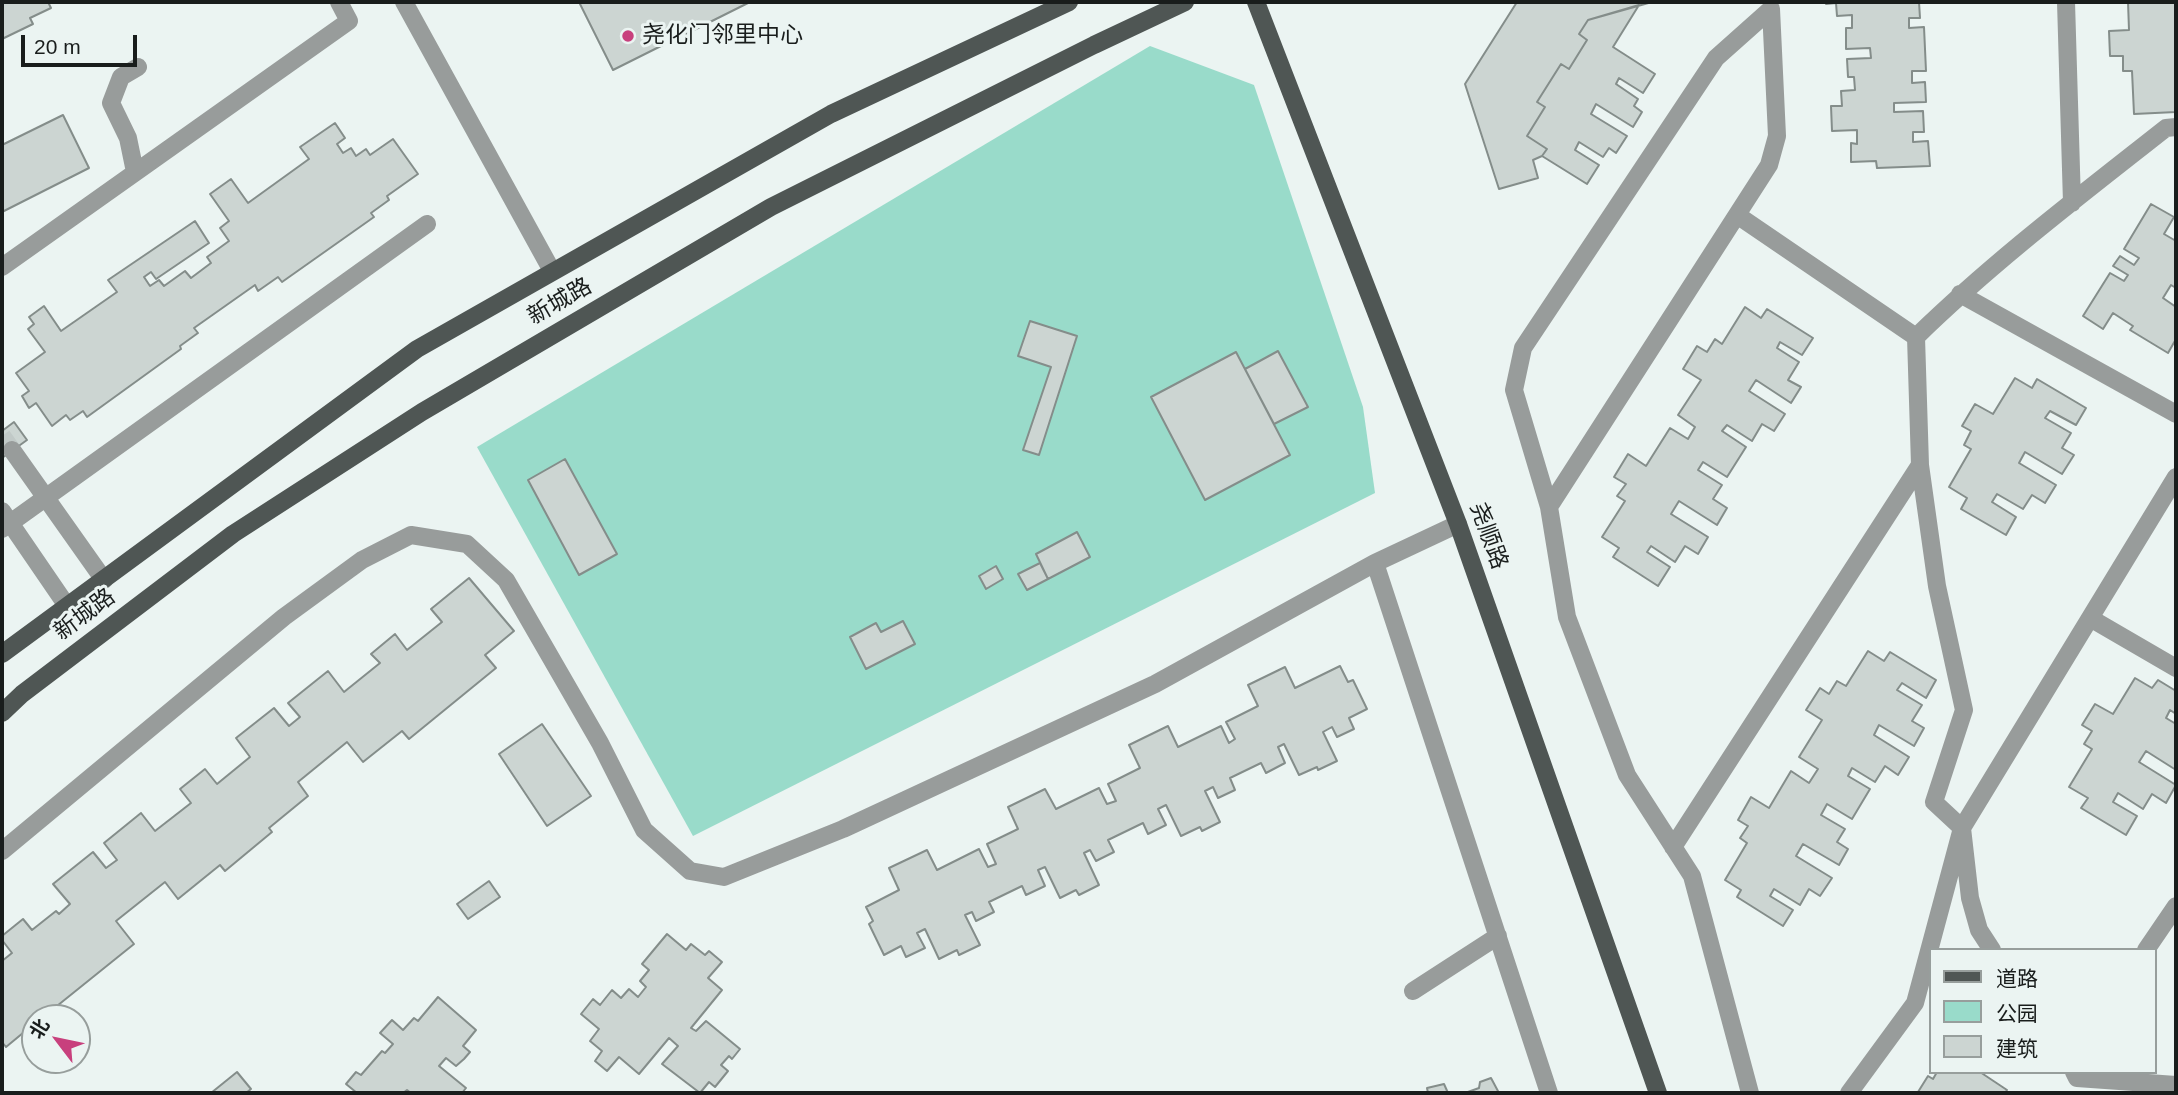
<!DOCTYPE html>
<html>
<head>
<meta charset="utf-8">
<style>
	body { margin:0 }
	#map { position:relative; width:2178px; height:1095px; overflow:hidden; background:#ebf4f2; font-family:Helvetica,"Noto Sans SC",sans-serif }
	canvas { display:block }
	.frame { position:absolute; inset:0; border:4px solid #191d1c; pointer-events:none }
	.legend { position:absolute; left:1929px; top:948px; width:228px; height:126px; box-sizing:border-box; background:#ebf4f2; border:2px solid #979e9c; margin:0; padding:9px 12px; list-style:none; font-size:21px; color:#191d1c }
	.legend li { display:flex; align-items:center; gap:14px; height:35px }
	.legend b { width:35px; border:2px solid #979e9c }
	.north { position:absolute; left:21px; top:1004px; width:70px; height:70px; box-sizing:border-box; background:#ebf4f2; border:2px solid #979e9c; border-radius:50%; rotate:302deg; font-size:19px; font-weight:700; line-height:28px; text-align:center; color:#191d1c }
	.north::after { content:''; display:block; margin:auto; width:24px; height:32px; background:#c8407d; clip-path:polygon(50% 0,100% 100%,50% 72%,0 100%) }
	.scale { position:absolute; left:21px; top:35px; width:116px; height:32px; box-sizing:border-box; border:4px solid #191d1c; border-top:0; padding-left:9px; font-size:21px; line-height:24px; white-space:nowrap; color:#191d1c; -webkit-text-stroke:5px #ebf4f2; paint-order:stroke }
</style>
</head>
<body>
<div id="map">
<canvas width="2178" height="1095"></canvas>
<div class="frame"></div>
<ul class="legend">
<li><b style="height:9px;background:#4f5654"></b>道路</li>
<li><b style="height:19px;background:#99dbca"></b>公园</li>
<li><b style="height:19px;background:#ccd5d2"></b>建筑</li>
</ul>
<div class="north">北</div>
<div class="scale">20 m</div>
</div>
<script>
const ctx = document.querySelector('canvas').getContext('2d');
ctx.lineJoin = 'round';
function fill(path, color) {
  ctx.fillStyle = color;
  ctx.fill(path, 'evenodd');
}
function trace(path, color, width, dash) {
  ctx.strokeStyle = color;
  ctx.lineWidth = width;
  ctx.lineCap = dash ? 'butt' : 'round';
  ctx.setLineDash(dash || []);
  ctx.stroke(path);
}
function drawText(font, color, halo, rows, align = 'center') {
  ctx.font = font + ' Helvetica,"Noto Sans SC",sans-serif';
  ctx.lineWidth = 6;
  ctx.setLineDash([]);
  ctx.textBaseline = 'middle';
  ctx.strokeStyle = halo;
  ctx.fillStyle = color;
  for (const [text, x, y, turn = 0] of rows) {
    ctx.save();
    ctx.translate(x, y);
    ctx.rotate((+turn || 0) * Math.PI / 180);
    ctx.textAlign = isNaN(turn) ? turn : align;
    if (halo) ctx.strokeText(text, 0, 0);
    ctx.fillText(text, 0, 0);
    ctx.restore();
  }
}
const green = new Path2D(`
	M1150,46L1254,85L1363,407L1375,493L693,836L477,447Z`);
const building = new Path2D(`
	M2,2H48L51,8L30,18L33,24L2,39Z
	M579,2H750L684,35L680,26L659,36L663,45L613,70Z
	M1517,2H1652L1588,20L1579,34L1587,40L1569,69L1561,64L1537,102L1545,107L1527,136L1547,149L1542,156L1533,160L1538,178L1499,189L1465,84Z
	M1826,2H1919L1920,18H1909V28L1924,27L1926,71H1912V83L1925,82L1926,102L1894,103V112L1923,111L1924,132H1913V142L1928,141L1930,166L1877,168L1876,161L1851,162V143L1857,144V130L1832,131L1831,106H1842L1841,91L1855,90L1854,77H1848L1847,59L1871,58L1870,48L1846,49V28H1852V15L1837,16L1836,3L1826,4Z
	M2128,2H2176V112L2134,114L2132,71H2123V56H2110L2109,31L2129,30Z
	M1639,5L1613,47L1655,74L1643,93L1619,78L1616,84L1638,99L1634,106L1642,112L1633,127L1596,104L1591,114L1627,136L1616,153L1609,148L1603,157L1579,142L1575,150L1599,165L1587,184L1542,156L1547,149L1527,136L1545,107L1537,102L1561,64L1569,69L1587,40L1579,34L1588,20Z
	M63,115L89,168L2,212V145Z
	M335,123L345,138L337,144L343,153L351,148L356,156L366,149L370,155L393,139L418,174L387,196L389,200L371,213L374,217L282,282L278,277L258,291L255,285L194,328L198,333L180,346L181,349L87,417L83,411L70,420L66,415L52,426L36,403L29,408L22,396L29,391L16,373L45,352L28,329L34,324L29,317L44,306L61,331L117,292L108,280L195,221L209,243L156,279L151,272L144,277L150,286L159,280L164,286L185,271L191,278L211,263L207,257L229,241L220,228L229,221L210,194L231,179L248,203L309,159L300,147Z
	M2151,204L2174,217L2164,234L2176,241V288L2171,285L2163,298L2176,307V339L2168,353L2130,330L2133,326L2113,313L2103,329L2083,316L2110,273L2124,281L2128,275L2113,266L2120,256L2134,265L2139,258L2124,249Z
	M1745,307L1761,318L1767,309L1813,338L1802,355L1780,342L1777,348L1799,362L1788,380L1801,387L1791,403L1756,380L1749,391L1785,414L1774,431L1762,424L1752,441L1727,425L1722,431L1746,447L1727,477L1703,462L1698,470L1722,485L1713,499L1727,508L1717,525L1679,501L1671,514L1708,537L1698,554L1685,546L1675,562L1651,546L1647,552L1670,567L1658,586L1613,557L1619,548L1602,537L1625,501L1617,496L1626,484L1614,477L1628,454L1646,466L1670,428L1688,439L1695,427L1678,415L1701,380L1683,369L1697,346L1707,352L1715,339L1722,344Z
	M1030,321L1077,336L1039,455L1023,450L1051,367L1018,356Z
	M1278,351L1308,407L1274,424L1245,369Z
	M1236,352L1290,455L1205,500L1151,397Z
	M2015,378L2032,388L2037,379L2086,408L2076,425L2050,411L2045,418L2071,433L2062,448L2074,455L2062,474L2025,452L2019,463L2056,485L2045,503L2032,495L2023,509L1997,494L1992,502L2016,517L2006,535L1961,509L1967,498L1949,487L1971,449L1964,445L1971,431L1962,426L1975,404L1993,414Z
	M14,422L27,440L2,458V431Z
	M565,459L617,554L579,575L528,480Z
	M1077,532L1090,557L1048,579L1036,554Z
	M1040,563L1048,579L1027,590L1018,574Z
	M996,566L1003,579L986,589L979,576Z
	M469,578L514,631L485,655L496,668L409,739L402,731L363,762L347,742L298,782L308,796L269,828L272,832L225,871L220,865L178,899L165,882L116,921L134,944L47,1014L41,1018H35V1023L6,1047L2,1042V961L12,953L2,940V936L23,919L32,930L56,911L59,914L70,904L53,884L93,852L106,868L117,860L104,843L141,813L155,831L191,803L180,789L205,769L217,784L250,757L236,738L274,708L289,726L300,717L288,703L328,671L344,692L380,663L371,654L395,634L407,650L442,622L431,609Z
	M903,621L915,644L866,669L850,637L876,623L881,632Z
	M1868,651L1884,661L1890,652L1936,680L1926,698L1902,683L1897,690L1922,705L1912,721L1924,728L1914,746L1879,725L1874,735L1909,757L1898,775L1885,766L1875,782L1852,768L1848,776L1870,789L1852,819L1827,804L1821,815L1845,829L1837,842L1848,849L1839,865L1803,844L1796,856L1832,878L1820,896L1809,889L1800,905L1774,889L1770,896L1793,910L1783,926L1737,897L1741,890L1725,880L1747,843L1740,838L1748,826L1738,820L1751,797L1769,808L1791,771L1809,783L1818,769L1799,757L1822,720L1806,710L1820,688L1829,694L1837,681L1846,686Z
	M1340,666L1348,682L1353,680L1367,709L1349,718L1354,729L1337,737L1332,727L1323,732L1337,761L1318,770L1317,767L1299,775L1284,744L1278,747L1285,763L1266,773L1261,763L1230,778L1235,790L1218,798L1213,787L1205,791L1220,822L1202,831L1200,827L1181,836L1166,805L1158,809L1166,825L1148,834L1143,823L1108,840L1114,852L1096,861L1090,850L1084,853L1099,885L1079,895L1076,890L1060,898L1045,867L1038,870L1045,886L1026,895L1022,886L989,902L994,912L976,921L972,912L965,915L980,945L959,955L957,950L939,959L925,929L917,933L925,948L906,957L901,946L884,955L869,924L873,921L866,907L899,890L889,868L927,850L937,870L979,849L988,867L996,864L987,844L1018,829L1008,807L1045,789L1056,809L1099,788L1107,804L1116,801L1108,784L1140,768L1129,745L1168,726L1178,747L1221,726L1229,743L1235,739L1226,722L1258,706L1248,685L1285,667L1295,688Z
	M2135,678L2152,688L2158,680L2176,691V714L2170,710L2166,718L2176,724V770L2146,751L2139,762L2176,785L2166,803L2152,794L2143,809L2118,793L2113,802L2137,816L2126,835L2081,808L2088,798L2069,787L2092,749L2084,744L2092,731L2082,725L2095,704L2113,714Z
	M542,724L591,796L547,826L499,754Z
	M489,881L500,897L468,919L457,904Z
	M667,934L686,950L691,944L705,955L709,951L722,962L708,978L722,990L691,1028L696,1031L706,1021L740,1049L732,1059L729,1056L721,1065L728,1071L715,1087L709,1082L700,1093L662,1064L678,1046L669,1038L639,1074L619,1057L607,1071L595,1061L602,1051L590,1041L599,1029L581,1014L593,999L600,1005L612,990L621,998L629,989L638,997L646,987L640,981L649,970L642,964Z
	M438,997L476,1030L463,1046L470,1052L464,1059L456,1066L446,1058L439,1066L466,1088L462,1093H411L407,1090L403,1093H357L346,1084L356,1072L361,1075L382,1051L385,1053L393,1044L380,1033L392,1020L403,1030L414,1018L418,1021Z
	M237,1072L251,1089L246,1093H211Z
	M1937,1072H1980L2007,1090L2005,1093L1918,1092L1928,1076L1933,1079Z
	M1491,1078L1499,1093H1465L1479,1088L1480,1082Z
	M1444,1084L1448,1093H1428L1427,1088Z`);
const minorTunnel = new Path2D(`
	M2,436L12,450`);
const minor = new Path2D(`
	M404,2L552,271
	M2066,2L2072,203
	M135,172L128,138L111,103L121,77L138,67
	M1737,215L1916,337
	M2,267L349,21L339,2
	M1960,294L2176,414
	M12,450L104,580
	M1549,507L1769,165L1777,136L1771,9L1716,58L1523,348L1514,390L1549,507L1567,617L1627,775L1692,876L1750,1093
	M2,511L67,606
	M2,529L427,224
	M1375,563L1549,1093
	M2090,618L2176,668
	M1673,847L1920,465
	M2,851L284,617L362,560L411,535L467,544L506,580L600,743L644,830L690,871L724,877L843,829L1155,684L1375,563L1458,524
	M1992,950L1979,930L1970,898L1962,828L1934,802L1964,710L1937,586L1920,465L1916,337C1994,261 2081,195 2166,128L2176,127
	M2146,950L2176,906
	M1413,991L1498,936
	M2074,1072L2077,1078L2176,1085
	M1849,1093L1915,1003L1962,828L2176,477`);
const major = new Path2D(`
	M1256,2L1458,524L1658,1093
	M2,654L417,349L831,114L1069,2
	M2,713L22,694L233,534L422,412L771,207L1094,45L1185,2`);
const markers = [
	[628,36,7,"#c8407d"]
];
const poiNames = [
	["尧化门邻里中心",642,36]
];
const streetNames = [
	["新城路",560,302,-30],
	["尧顺路",1488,536,70],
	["新城路",85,615,-37]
];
fill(green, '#99dbca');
fill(building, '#ccd5d2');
trace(building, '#848d8a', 2);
trace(minorTunnel, '#c1c9c7', 18, [18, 9]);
trace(minor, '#989c9b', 18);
trace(major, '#4f5654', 18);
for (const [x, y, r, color] of markers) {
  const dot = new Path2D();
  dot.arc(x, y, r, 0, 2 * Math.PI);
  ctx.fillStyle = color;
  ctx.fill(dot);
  trace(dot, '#ebf4f2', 2.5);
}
drawText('23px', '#191d1c', '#ebf4f2', poiNames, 'left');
drawText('23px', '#191d1c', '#ebf4f2', streetNames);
</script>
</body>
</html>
